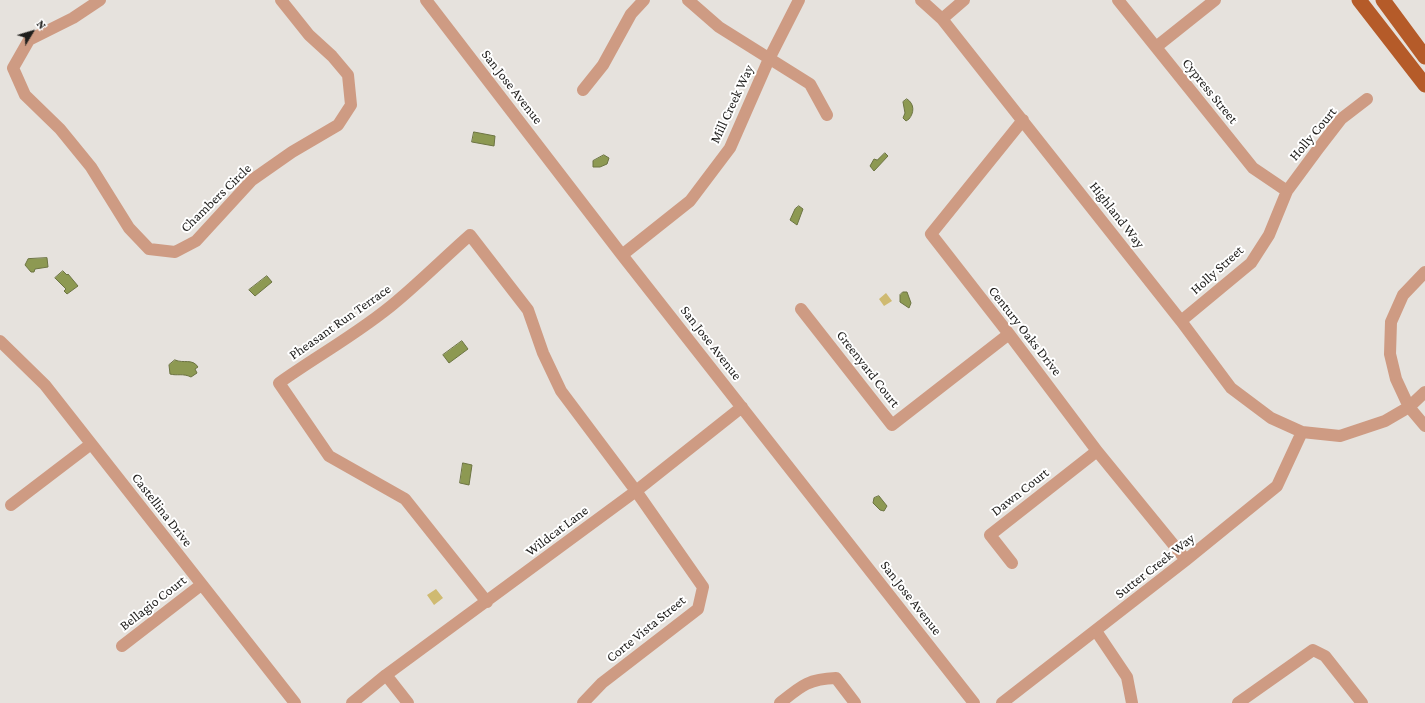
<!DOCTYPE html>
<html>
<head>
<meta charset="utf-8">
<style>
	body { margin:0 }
	#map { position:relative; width:1425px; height:703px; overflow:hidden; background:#e6e2dd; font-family:"Crimson Pro",serif }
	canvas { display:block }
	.north { position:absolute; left:12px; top:12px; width:40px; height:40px; -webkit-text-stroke:3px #fff; paint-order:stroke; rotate:52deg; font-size:11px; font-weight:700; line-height:16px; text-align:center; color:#1e1d1b }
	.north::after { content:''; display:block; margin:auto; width:14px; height:18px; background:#1e1d1b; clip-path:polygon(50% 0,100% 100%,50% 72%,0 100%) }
</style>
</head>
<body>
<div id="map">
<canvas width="1425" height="703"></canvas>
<div class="north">N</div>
</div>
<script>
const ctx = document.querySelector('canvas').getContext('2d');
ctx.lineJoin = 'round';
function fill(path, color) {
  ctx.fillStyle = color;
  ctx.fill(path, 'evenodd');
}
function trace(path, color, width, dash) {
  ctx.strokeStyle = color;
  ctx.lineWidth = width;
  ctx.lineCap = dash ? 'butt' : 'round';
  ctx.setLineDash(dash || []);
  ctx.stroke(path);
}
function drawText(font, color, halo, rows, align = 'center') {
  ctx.font = font + ' "Crimson Pro",serif';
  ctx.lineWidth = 4;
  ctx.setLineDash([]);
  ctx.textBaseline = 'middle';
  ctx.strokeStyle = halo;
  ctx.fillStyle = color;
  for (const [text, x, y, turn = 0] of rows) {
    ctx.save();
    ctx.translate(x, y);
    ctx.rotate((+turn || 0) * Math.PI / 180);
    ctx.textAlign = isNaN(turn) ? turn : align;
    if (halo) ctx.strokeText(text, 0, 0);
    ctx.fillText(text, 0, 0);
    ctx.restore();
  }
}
const water = new Path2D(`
	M907,99C915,104 914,113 909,119L906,121L903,118L905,113L903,102Z
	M474,132L495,136L494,146L472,142Z
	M885,153L888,156L874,171L870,166L874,159L877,160Z
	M604,155L609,158L607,164L600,167H593V161Z
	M799,206L803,209L797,225L790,220L795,209Z
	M47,258L48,267L35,269L34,272H31L25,265L28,259Z
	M63,271L67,275L68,274L78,286L67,294L64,291L66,289L55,278Z
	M267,276L272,282L255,296L249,290Z
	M903,292H907L911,303L909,308L900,302V295Z
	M462,341L468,349L449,363L443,355Z
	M175,360C184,364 192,358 198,367L195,369L197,373L191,377C183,373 177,376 170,374L169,365Z
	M463,463L472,465L469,485L460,483Z
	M879,496L887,506L884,511L880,510L873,503L874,498Z`);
const building = new Path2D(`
	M886,293L892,301L884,306L879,299Z
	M436,589L443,598L434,605L427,595Z`);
const minor = new Path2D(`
	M100,0L73,18L29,40L13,68L25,95L60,129L91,167L129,228L149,249L175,252L196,241L252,180L292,152L338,125L351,105L348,75L332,56L309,35L281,0
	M426,0L622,255L974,703
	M688,0L719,27L810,84L827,115
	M921,0L942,19L1181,321L1231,388L1271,418L1302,432L1340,436L1385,421L1409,407L1425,392
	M1118,0L1253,168L1287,191
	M942,19L964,0
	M1156,47L1215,0
	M583,90L603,65L631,14L644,0
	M1023,120L931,234L1009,334L1097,451L1186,560
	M622,255L690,201L730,148L769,59L799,0
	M1425,272L1403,295L1391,322L1390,354L1396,379L1409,407L1425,426
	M801,309L892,425L1009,334
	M1181,321L1251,263L1269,235L1287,191L1318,149L1341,119L1367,99
	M0,341L45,385L295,703
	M11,505L91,444
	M1012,563L990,535L1097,451
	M487,602L405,499L329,456L279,383C318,355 361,332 397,301C422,280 445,257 470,235L528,310L543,353L561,391L636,491L703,587L698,609L602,683L583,703
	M1096,631L1127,677L1132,703
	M122,646L201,585
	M386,675L408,703
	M352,703L386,675L636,491L742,407
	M780,703C801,686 808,679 836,678L855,703
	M1002,703L1186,560L1277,486L1302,432
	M1238,703L1313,650L1325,656L1362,703`);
const major = new Path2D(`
	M1359,0L1425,85
	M1383,0L1425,57`);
const streetNames = [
	["San Jose Avenue",512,87,52],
	["Cypress Street",1210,91,51],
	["Mill Creek Way",732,104,-65],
	["Holly Court",1313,134,-50],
	["Chambers Circle",216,198,-44],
	["Highland Way",1117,215,52],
	["Holly Street",1217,270,-42],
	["Pheasant Run Terrace",340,322,-35],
	["Century Oaks Drive",1025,331,52],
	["San Jose Avenue",711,343,52],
	["Greenyard Court",868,369,52],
	["Dawn Court",1020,492,-38],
	["Castellina Drive",162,510,52],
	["Wildcat Lane",557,531,-37],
	["Sutter Creek Way",1155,566,-38],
	["San Jose Avenue",911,598,52],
	["Bellagio Court",153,603,-38],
	["Corte Vista Street",646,629,-39]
];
fill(water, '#8d9952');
trace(water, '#6c7442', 1);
fill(building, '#cfba71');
trace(minor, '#ce9b83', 12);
trace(major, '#b55b29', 15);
drawText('14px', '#1e1d1b', '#fff', streetNames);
</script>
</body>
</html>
